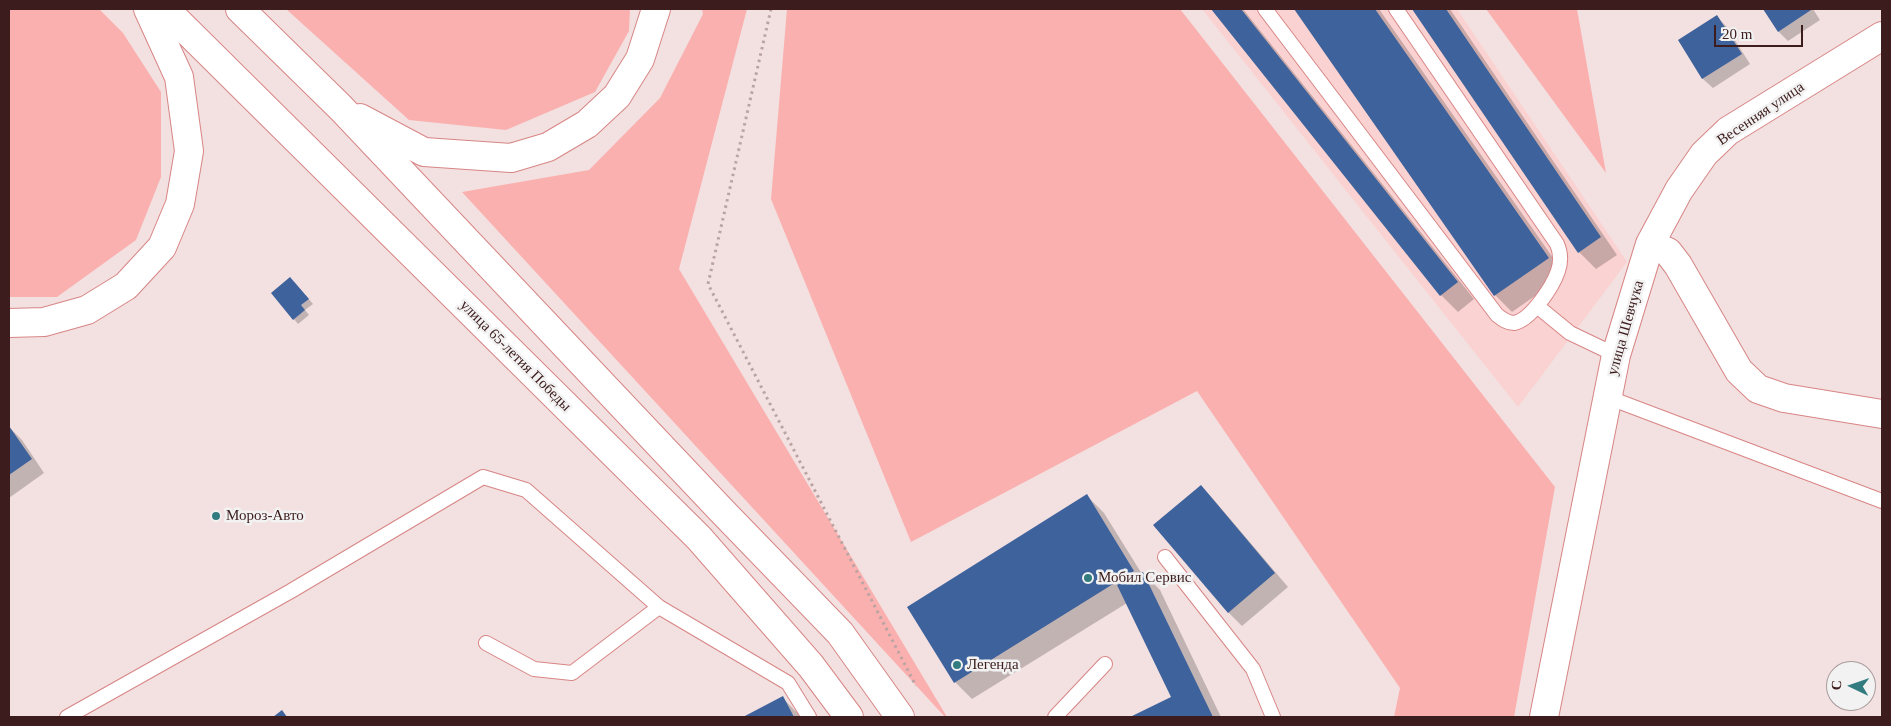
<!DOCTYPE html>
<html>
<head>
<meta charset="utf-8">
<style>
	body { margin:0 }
	#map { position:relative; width:1891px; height:726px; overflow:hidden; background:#f3e0e0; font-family:"Times New Roman",serif }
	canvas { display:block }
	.frame { position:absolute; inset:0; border:10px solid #3c1c1c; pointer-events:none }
	.north { position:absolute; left:1826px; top:661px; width:50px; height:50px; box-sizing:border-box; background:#f2f2f2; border:1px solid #a99c9c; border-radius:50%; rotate:273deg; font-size:14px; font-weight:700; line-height:20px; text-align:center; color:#3c1c1c }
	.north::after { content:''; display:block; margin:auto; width:18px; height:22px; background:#327b7f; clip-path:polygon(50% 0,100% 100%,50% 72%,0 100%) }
	.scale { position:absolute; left:1714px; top:25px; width:89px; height:22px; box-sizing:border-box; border:2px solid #3c1c1c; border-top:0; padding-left:6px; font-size:15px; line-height:18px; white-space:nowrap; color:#3c1c1c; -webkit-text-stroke:4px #f2f2f2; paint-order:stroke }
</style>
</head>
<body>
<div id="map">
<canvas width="1891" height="726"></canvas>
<div class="frame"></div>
<div class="north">С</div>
<div class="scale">20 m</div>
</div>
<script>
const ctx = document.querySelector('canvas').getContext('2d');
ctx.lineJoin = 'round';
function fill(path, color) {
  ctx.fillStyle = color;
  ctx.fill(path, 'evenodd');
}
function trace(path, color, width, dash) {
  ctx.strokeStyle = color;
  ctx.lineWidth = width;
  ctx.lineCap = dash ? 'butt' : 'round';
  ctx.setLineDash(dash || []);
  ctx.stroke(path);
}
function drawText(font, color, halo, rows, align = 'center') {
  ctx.font = font + ' "Times New Roman",serif';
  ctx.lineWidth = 5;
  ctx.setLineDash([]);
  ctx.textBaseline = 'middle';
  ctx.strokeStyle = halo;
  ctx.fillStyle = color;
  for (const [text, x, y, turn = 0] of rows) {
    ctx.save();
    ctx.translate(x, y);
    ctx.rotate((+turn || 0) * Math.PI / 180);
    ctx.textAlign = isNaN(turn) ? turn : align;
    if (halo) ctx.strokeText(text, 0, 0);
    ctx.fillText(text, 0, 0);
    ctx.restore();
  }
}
const built = new Path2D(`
	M1202,9H1457L1627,262L1518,407Z`);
const green = new Path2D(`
	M9,9H99L123,33L161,92V177L136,240L57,297H9Z
	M286,9H630L629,31L595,92L506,130L409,120Z
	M702,9H747L679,269L947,717H945L462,192L589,170L660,98L703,14Z
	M787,9H1180L1555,487L1514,717H1394L1400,688L1197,391L911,542L771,199Z
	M1486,9H1577L1606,173Z`);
const shadow = new Path2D(`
	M1212,9H1243L1474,299L1458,312L1441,295Z
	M1295,9H1379L1565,275L1512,312L1495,295Z
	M1413,9H1450L1617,255L1596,269L1579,252Z
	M1764,9H1813L1820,20L1788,41L1779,32Z
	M1717,17L1726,26L1750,64L1713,88L1703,79L1679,40Z
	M295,283L313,304L305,310L309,315L298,324L273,293Z
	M9,427L22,440L44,473L9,498Z
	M1201,486L1214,500L1288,587L1242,626L1229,613L1155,525Z
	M1087,496L1104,513L1142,574L1143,573L1160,590L1221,717H1133L1172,698L1127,603L972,699L955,682L908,607Z
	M783,698L801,717H746Z`);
const building = new Path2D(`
	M1211,9H1241L1458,282L1440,296Z
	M1294,9H1375L1549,258L1494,296Z
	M1412,9H1446L1601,237L1578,253Z
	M1763,9H1811V10L1778,32Z
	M1717,15L1742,54L1702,79L1678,40Z
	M290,277L309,299L301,305L305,310L293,320L271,293Z
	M9,426L32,459L9,475Z
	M1201,485L1275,573L1228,613L1153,525Z
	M1087,494L1134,571L954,683L907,607Z
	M1143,572L1213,717H1130L1171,697L1117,585Z
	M783,696L794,717H743Z
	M282,710L287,717H273Z`);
const path = new Path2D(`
	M771,9L708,284L916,686`);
const lane = new Path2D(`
	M1265,9L1497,315C1502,319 1507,323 1514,323C1531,320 1553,286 1558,271C1561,262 1561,253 1557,244L1396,9
	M1537,306L1570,333L1616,355
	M1607,397L1882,501
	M1165,557L1253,669L1273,717
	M486,643L534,669L572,673L659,607L788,683L809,717
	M67,717L291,591L483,477L526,490L659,607
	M1055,717L1105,664`);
const street = new Path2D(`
	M1650,244L1679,190L1704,154L1728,131L1882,36
	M1544,717L1616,355L1650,244L1668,252L1678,265L1739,371L1758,389L1784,398L1882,414`);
const primary = new Path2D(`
	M165,9L699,538L811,666L849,717
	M240,9L341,108L721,510L840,633L900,717
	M360,118L424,152L511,158L548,147L587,124L617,96L640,59L656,9
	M9,323L44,322L87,310L126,286L162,247L180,204L189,151L179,77L148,9`);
const markers = [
	[216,516,5,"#327b7f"],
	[1088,578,5,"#327b7f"],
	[957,665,5,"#327b7f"]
];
const streetNames = [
	["Весенняя улица",1761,114,-34],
	["улица Шевчука",1626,328,-74],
	["улица 65-летия Победы",515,356,45]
];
const poiNames = [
	["Мороз-Авто",226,516],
	["Мобил Сервис",1098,578],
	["Легенда",967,665]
];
fill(built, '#fad2d1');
fill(green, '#fab0af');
fill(shadow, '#0003');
fill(building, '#3e629c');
trace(lane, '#d88585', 16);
trace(street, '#d88585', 30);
trace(primary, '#d88585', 30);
trace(path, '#baa3a3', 3, [2.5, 4]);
trace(lane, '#fff', 14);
trace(street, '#fff', 28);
trace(primary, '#fff', 28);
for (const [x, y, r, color] of markers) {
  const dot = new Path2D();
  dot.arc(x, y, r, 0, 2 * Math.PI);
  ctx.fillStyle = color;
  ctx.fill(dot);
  trace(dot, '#f2f2f2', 2);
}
drawText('15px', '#3c1c1c', '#f2f2f2', streetNames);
drawText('15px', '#3c1c1c', '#f2f2f2', poiNames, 'left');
</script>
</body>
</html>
